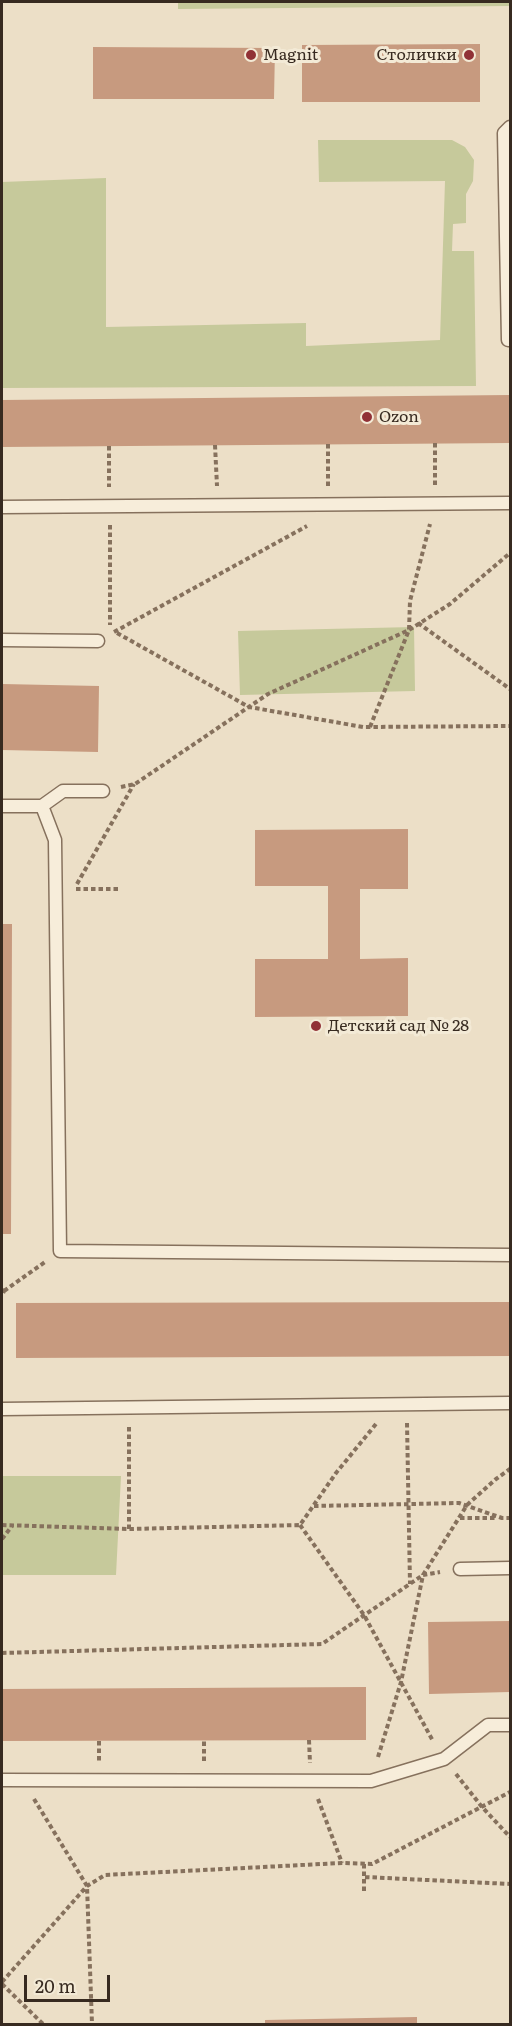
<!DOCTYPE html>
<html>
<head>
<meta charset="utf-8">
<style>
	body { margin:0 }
	#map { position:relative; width:512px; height:2026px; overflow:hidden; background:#ecdfc7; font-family:Literata,serif }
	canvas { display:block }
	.frame { position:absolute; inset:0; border:3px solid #372a20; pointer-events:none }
	.scale { position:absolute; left:24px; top:1975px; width:86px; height:27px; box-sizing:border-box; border:3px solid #372a20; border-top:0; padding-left:8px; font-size:18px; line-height:21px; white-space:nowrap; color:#372a20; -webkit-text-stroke:4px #f3ead6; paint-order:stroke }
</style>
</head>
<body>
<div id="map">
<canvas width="512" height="2026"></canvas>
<div class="frame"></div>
<div class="scale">20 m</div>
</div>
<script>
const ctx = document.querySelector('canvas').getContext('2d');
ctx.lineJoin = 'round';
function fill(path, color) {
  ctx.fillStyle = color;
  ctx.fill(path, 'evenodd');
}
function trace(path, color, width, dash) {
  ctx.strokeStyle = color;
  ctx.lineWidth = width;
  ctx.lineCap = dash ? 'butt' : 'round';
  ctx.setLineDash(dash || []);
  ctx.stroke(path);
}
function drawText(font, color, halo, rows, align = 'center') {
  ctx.font = font + ' Literata,serif';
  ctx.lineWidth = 6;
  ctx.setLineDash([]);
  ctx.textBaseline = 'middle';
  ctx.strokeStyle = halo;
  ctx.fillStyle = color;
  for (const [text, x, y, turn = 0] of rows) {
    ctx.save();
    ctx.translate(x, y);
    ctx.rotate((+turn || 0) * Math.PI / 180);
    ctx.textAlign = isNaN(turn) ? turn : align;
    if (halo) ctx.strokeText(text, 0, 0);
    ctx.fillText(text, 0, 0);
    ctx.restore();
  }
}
const green = new Path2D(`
	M178,2H510V6L178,9Z
	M318,140H452L465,147L474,160L473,181L466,194V223L453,224L452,251H474L476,386L2,388V182L106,178V327L306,323V346L440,340L445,181L319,182Z
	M414,627L415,691L240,695L238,631Z
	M2,1476H121L116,1575H2Z`);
const building = new Path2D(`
	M480,44V102H302V45Z
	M93,47L275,48L274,99H93Z
	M510,395V443L2,447V400Z
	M2,684L99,686L98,752L2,750Z
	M408,829V889H360V959L408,958V1016L255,1017V959H328V886H255V830Z
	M2,924H12L11,1234H2Z
	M510,1302V1356L16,1358V1303Z
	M510,1621V1692L429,1694L428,1622Z
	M366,1687V1740L2,1741V1689Z
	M417,2017V2024H265V2020Z`);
const path = new Path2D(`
	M435,443V485
	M328,444V486
	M215,445L217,486
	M109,446V487
	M110,525V625
	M418,623L510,689
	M114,632L307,526
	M117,633L249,707L363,727L510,726
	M370,727L409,630L410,601L430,524
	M121,787L135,784L268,694L409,630L450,604L510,553
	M77,884L134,784
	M76,889H120
	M2,1290L4,1291L2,1296
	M4,1291L45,1262
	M407,1423L410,1584
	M314,1506L459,1503L502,1518H510
	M460,1518H497
	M2,1525L129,1529L300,1525L336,1473L376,1424
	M300,1525L364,1615L433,1741
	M129,1529V1427
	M2,1539L12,1526
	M2,1653L322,1644L423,1575L467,1505L496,1479L510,1469
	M309,1740L310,1763
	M99,1741V1761
	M378,1757L401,1682L423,1575L440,1572
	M204,1761V1741
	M456,1774L482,1807L510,1837
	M34,1799L87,1886L92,2024
	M318,1799L342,1863
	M364,1864V1893
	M365,1877L510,1884
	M2,1982L87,1886L105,1875L342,1863L372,1864L510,1792
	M2,1984L43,2024`);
const lane = new Path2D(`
	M510,127L504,133L508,340H510
	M2,507L510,503
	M2,640L98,641
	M2,806H42L63,791H103
	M42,806L55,840L60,1251L510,1255
	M2,1409L510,1403
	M460,1569L510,1568
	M2,1780L371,1781L444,1759L488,1725H510`);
const markers = [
	[251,55,6,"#913136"],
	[469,55,6,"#913136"],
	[367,417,6,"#913136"],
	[316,1026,6,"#913136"]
];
const poiNames = [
	["Magnit",263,55],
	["Столички",457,55,"right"],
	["Ozon",379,417],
	["Детский сад № 28",328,1026]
];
fill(green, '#c6c99b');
fill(building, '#c79a7f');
trace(lane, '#86715d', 15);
trace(path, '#86715d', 4, [4.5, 3]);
trace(lane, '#f7edda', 12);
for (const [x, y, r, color] of markers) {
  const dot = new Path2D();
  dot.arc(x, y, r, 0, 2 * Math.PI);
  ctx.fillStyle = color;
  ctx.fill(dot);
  trace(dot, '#f3ead6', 2);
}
drawText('16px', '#372a20', '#f3ead6', poiNames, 'left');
</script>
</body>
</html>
